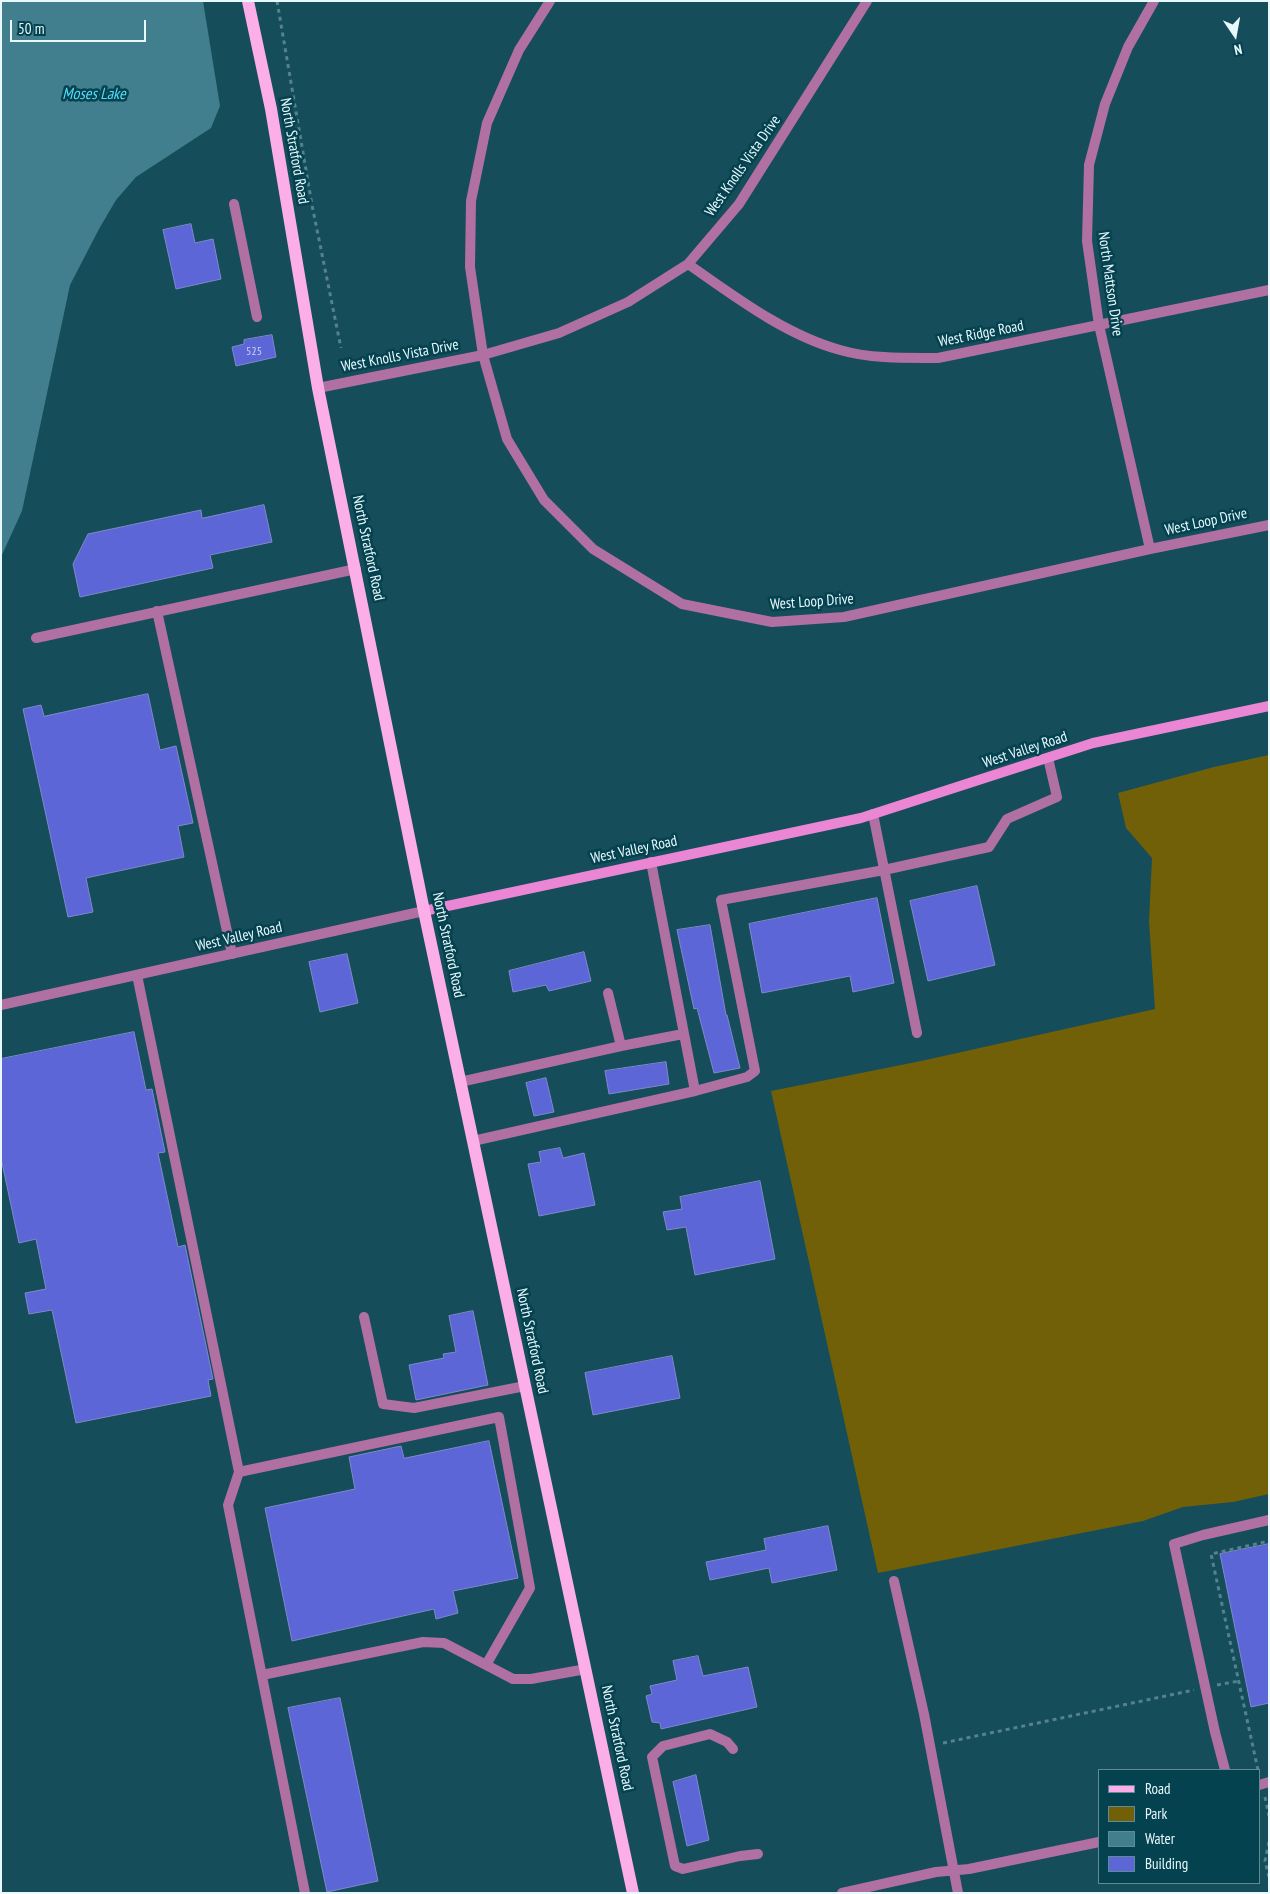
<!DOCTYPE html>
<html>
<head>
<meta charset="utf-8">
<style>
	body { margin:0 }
	#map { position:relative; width:1270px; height:1894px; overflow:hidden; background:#154d5a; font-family:"PT Sans Narrow",sans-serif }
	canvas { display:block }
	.frame { position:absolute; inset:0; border:2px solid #e7f9fd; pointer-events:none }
	.legend { position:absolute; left:1098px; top:1769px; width:162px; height:115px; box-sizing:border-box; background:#05424f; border:1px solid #5f8b95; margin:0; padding:6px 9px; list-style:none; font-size:15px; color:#e7f9fd }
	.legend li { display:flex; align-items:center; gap:10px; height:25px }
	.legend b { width:25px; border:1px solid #5f8b95 }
	.north { position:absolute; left:1210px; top:10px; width:50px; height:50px; -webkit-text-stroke:4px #05424f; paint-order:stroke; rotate:168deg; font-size:14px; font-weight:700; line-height:20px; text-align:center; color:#e7f9fd }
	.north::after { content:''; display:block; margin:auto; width:18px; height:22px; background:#e7f9fd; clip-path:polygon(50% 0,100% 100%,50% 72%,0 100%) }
	.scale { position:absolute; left:10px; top:20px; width:136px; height:22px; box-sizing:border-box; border:2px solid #e7f9fd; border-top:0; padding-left:6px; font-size:15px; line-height:18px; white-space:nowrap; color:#e7f9fd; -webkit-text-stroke:4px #05424f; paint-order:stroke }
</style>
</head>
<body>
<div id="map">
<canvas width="1270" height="1894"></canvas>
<div class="frame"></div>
<ul class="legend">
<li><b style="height:6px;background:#fcaee9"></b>Road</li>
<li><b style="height:14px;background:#716008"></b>Park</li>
<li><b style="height:14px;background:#417f8e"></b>Water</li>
<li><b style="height:14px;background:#5d66d6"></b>Building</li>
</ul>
<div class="north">N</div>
<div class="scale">50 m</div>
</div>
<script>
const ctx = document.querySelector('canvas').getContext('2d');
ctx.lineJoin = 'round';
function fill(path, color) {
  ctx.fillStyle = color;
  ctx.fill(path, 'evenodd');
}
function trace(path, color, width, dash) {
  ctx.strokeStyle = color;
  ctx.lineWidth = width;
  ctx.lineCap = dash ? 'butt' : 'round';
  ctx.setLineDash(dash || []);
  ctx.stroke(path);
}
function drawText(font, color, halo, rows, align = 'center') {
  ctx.font = font + ' "PT Sans Narrow",sans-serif';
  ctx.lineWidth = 5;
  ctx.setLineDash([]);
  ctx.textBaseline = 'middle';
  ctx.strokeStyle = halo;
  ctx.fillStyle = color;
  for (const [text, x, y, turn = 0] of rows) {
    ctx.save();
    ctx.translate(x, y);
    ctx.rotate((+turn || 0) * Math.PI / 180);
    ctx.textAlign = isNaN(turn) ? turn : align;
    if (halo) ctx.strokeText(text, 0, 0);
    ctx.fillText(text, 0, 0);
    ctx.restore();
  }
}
const green = new Path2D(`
	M1269,755V1494L1233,1502L1183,1507L1143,1521L878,1573L771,1091L921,1061L1155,1009L1149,921L1152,858L1126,828L1118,793L1214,767Z`);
const water = new Path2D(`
	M1,1H203L220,106L211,128L136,177L116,200L99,229L70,285L22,511L1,557Z`);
const building = new Path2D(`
	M191,224L195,243L213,239L221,279L176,289L163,230Z
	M272,335L276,357L236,366L232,347L244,344V340Z
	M264,505L272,542L210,555L213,568L80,597L73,564L88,534L201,510L202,518Z
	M148,694L160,750L176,746L193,823L178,826L184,857L86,878L93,912L68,917L23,709L41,705L44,716Z
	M977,886L995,965L928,981L910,901Z
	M877,898L894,983L853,992L850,976L762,993L749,924Z
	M710,925L726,1015H727L740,1068L714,1073L697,1008L694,1009L677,930Z
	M584,952L591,981L549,991L546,985L513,992L509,971Z
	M347,954L358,1003L320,1012L309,962Z
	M134,1032L146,1090L152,1089L165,1152L158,1153L178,1247L185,1245L213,1379L208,1380L211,1396L76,1423L52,1310L29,1314L25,1293L46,1289L36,1239L19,1243L1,1158V1059Z
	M666,1062L669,1084L609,1094L605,1071Z
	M546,1078L554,1112L534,1116L526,1083Z
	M560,1148L563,1158L584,1153L595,1205L539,1216L528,1164L541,1162L539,1152Z
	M760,1181L775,1259L695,1275L686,1227L667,1230L663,1212L682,1209L680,1197Z
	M473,1311L488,1385L416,1400L409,1365L444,1358L443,1354L456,1352L449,1316Z
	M672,1356L680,1398L593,1415L585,1373Z
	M489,1441L518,1578L453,1591L458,1613L436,1619L434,1609L292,1641L265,1508L355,1489L349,1457L401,1446L404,1458Z
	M828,1526L837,1570L772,1583L769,1568L710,1580L706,1562L766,1550L764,1539Z
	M1269,1544V1703L1251,1707L1220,1554Z
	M698,1656L703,1676L748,1667L757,1707L661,1729L660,1723L652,1722L646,1696L652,1694L650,1686L677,1680L673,1661Z
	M340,1698L378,1881L327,1892L288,1708Z
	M696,1775L709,1840L687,1846L673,1782Z`);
const path = new Path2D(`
	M277,1L312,205L341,348
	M1217,1685L1239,1681
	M943,1743L1194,1690
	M1258,1770L1211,1554L1269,1541
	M1265,1797L1269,1816
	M1269,1842L1265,1861L1269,1877`);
const lane = new Path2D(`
	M234,204L257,317
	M157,611L232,954
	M36,638L356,569
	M873,814L917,1033
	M651,862L695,1091L747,1077L755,1071L721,900L884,870L989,847L1007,819L1057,797L1048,758
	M137,975L239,1472L228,1505L305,1893
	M621,1046L683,1034
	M460,1082L621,1046L608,993
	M473,1141L695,1091
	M364,1317L383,1404L414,1408L525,1386
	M239,1472L499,1417L530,1588L486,1665
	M894,1581L924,1714L958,1893
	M262,1675L423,1642L444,1643L513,1679H531L586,1669
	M733,1749L727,1742L710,1734L663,1746L652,1757L675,1866L683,1869L740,1856L758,1854
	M1225,1770L1215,1732L1174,1544L1203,1535L1269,1520
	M1259,1785L1269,1782
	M842,1893L936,1872L969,1869L1099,1842`);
const street = new Path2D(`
	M550,1L519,50L487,123L471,201L470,267L483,355L507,439L544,500L593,549L682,604L772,622L844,617L1150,549L1269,525
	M688,264C734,296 785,335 840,350C871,359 906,358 938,358L1269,290
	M318,388L483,355L559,333L628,302L688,264L739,204L867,1
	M1150,549L1099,325L1087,241L1089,165L1105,104L1128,47L1154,1
	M1,1005L424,911`);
const secondary = new Path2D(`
	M424,911L861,818L1093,743L1269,706`);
const primary = new Path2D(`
	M248,1L271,109L318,388L424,911L633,1893`);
const numberNames = [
	["525",254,352]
];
const streetNames = [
	["North Stratford Road",294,151,80],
	["West Knolls Vista Drive",743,166,-55],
	["North Mattson Drive",1110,284,82],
	["West Ridge Road",981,334,-11],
	["West Knolls Vista Drive",400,356,-11],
	["West Loop Drive",1206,522,-12],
	["North Stratford Road",368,548,78],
	["West Loop Drive",812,602,-4],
	["West Valley Road",1025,750,-18],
	["West Valley Road",634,850,-12],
	["West Valley Road",239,937,-13],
	["North Stratford Road",448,945,78],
	["North Stratford Road",532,1341,78],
	["North Stratford Road",617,1738,78]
];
const waterNames = [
	["Moses Lake",94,94]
];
fill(green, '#716008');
fill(water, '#417f8e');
fill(building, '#5d66d6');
trace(building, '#7e89cb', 1);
trace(path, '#55828c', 3, [4, 4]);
trace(lane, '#b070a1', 10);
trace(street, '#b070a1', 10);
trace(secondary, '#eb86d4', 10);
trace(primary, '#fcaee9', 12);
drawText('12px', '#c4d4f3', null, numberNames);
drawText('15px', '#e7f9fd', '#05424f', streetNames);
drawText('italic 16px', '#58daf8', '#05424f', waterNames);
</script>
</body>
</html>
